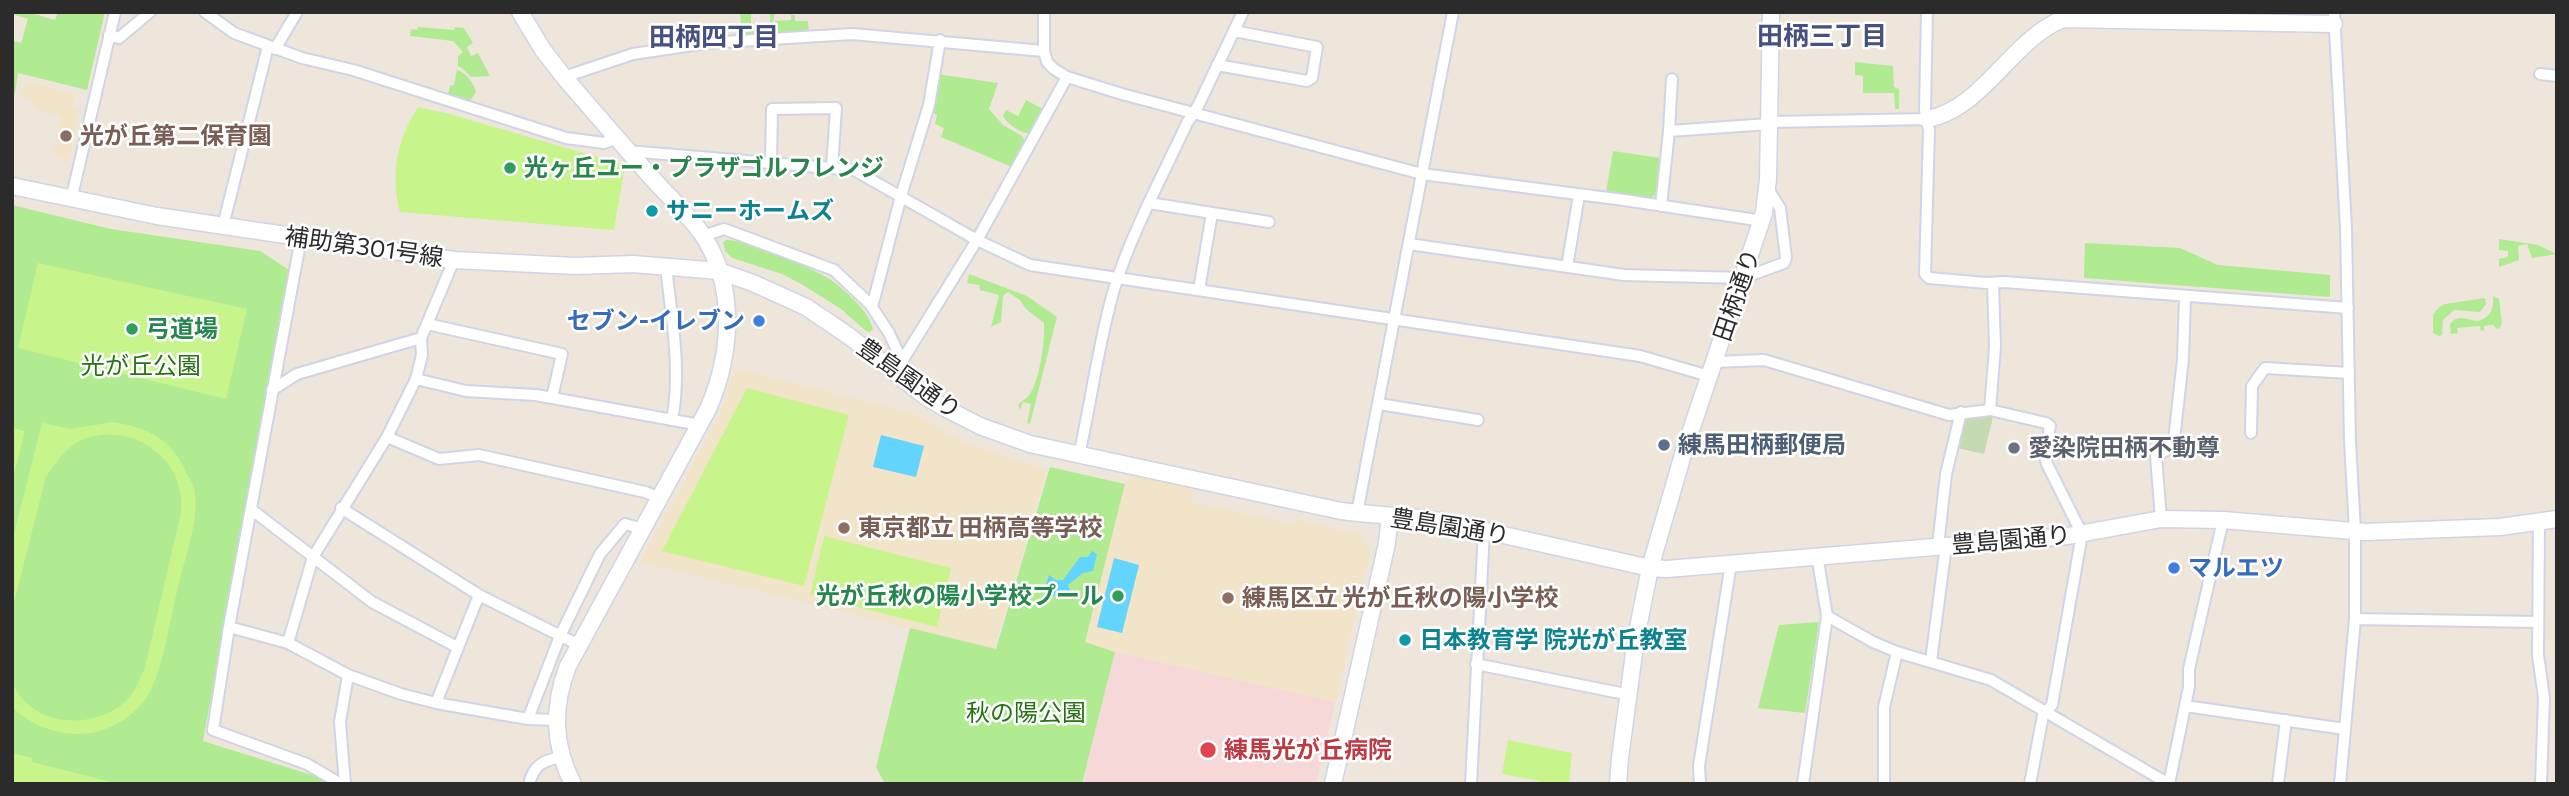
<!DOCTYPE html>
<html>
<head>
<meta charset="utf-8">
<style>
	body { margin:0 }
	#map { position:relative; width:2569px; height:796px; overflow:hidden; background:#eee6db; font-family:Commissioner,sans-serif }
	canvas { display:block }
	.frame { position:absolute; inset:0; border:14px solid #2b2b2b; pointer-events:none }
</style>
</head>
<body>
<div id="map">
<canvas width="2569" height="796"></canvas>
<div class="frame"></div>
</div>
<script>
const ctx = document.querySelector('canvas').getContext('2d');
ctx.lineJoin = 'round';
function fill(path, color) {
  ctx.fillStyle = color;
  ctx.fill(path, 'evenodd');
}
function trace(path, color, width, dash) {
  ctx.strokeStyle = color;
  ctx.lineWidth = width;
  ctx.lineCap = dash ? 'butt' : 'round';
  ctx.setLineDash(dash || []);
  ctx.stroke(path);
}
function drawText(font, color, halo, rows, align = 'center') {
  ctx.font = font + ' Commissioner,"Noto Sans JP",sans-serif';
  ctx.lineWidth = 5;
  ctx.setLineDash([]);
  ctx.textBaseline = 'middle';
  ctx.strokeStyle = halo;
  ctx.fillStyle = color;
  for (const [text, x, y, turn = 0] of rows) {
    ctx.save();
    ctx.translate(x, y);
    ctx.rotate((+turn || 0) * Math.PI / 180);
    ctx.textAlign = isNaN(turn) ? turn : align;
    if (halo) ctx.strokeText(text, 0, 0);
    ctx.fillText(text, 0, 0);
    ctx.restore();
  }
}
const education = new Path2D(`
	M25,81L75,94L72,108L80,110L68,160L53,156L62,116L34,109L35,104L20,97Z
	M734,368L913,413L953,437L976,447L1047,470L994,649L640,562L712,430L725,400Z
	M1132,475L1194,487L1191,502L1293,524L1295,519L1360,535L1370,553L1335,702L1115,652L1085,643L1125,484Z`);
const medical = new Path2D(`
	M1115,652L1335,702L1316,784H1083Z`);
const green = new Path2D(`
	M12,12H27L55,20L58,12H105L87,90L18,73L15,93L12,92V44L13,41L21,43L28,19L12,14Z
	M740,12L751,13V23L770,24V12H775L771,34L742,35Z
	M791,15H795V21H808L809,32L775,34V21L791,20Z
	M418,27L454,30L455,27L464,28L473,43L467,47L471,56L478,53L490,76L471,77L462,68L458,66V56L463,52L453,41L410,36L411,29L417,30Z
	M1855,62L1893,66L1894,87L1899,89V109H1895L1894,93H1863V76L1855,75Z
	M457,70C467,73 474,84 476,92L470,101L448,94L450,86L454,85Z
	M937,74L998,83L989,109L1003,125L1022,136L1026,143L1012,167L941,137L944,128L935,124L937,115L931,112Z
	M1026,100L1045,110L1031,134C1021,133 1008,125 1003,116L1006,110L1018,116Z
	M1613,151L1661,158L1657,194L1650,198L1606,192Z
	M12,205L111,229L260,251L289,270L203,741L315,776L329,784H12Z
	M2499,239L2538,245L2557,254L2532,258L2527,244L2518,246L2519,260L2499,267V259L2508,257V251L2499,250Z
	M726,240C743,239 816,269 831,280C847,292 868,310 873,329L870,332L866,331L841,309L803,285L782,274L732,258L725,251L723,242Z
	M2085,243L2180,248L2218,265L2330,275V297L2084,278Z
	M969,274L1027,296L1057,317L1030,424L1027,423L1031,404L1023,402L1020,410L1018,405C1021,401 1027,399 1030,394C1040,378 1045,342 1044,323L1026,309L1020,300L1008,292L1003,296L1001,322L991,327L999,295L980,290L979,285L967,283Z
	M2493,296L2499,299L2502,323L2500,328L2497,329L2493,325L2484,326V330L2481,331L2480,326L2457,328L2458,333L2451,334L2450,324C2459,313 2466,320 2478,321C2491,317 2494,309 2493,296Z
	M2485,298L2486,304L2480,312L2454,310L2443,320L2442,335L2439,336L2433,333V315L2439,307L2445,304Z
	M1050,467L1125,484L1085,642L1115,652L1082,784H885L876,767L910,628L996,649Z
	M1819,622L1805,713L1758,708L1779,625Z`);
const cemetery = new Path2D(`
	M1985,415L1993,417L1984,454L1957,448L1965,416Z`);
const pitch = new Path2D(`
	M418,107L446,113L625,165L614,230L400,212C390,175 397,139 418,107Z
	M38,263L247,309L226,399L18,348Z
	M747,388L849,415L804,586L662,551Z
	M113,422C149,428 172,439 187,474C189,478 193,484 194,488C200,519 186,554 179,583C171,614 164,665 150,692C135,719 104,735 74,734C49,732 30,724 12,707V682C30,727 94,732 127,700C136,690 140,679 145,667L181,513C181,506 182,498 180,491C172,446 116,420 76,443C63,451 55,464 46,476L12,611V542L42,423L71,429Z
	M12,428L25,431L12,482Z
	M824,536L951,568L937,627L810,595Z
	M1508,740L1572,753L1569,784H1541L1540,781L1502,774Z
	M12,753L32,758V762L119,784H12Z`);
const water = new Path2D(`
	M881,435L924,446L916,477L873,467Z
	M1092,551L1097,554L1093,571L1083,573L1068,585L1069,589L1073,591L1064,598L1047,595L1045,588L1049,575L1056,580H1063L1080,557H1088Z
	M1114,558L1139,565L1122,633L1097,627Z`);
const street = new Path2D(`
	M205,12L234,33L302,58L353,70L566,138L604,143L617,138
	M1044,12V51L1047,62L1054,69L1067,77L1122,94L1422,174L1624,200L1763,221
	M1927,12L1925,110L1929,130L1925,274L1929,278L1986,283L2004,282L2348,308
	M2334,12L2346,228L2350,441L2355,531V619L2340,784
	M109,35L119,38L150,12
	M275,49L297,12
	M1217,65L1307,81L1312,78L1317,47L1234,31
	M2540,74L2557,76
	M564,77L633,54L707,43L852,34L1044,51
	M1770,122L1927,119
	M1669,131L1672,79
	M628,151L854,170L977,240L1030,265L1640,356L1709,376
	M771,163L772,109L836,108L832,168
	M71,200L115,12
	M1149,203L1269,222
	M1661,206L1669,131L1769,124
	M223,226L268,46
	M703,236L724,229L834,270L870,304L889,333L902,361
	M301,238L229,627L213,730L307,764L341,784
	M1409,244L1624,275L1743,278L1784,263L1786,258L1780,208L1768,189
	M666,266C671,316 682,369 672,420
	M1567,267L1579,195
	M1199,290L1212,213
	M872,307L901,196L929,105L940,40
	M427,324L562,354L552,398
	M1714,362L1764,360L1949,415L1990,410L2046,423L2050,426L2045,457L2047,464L2082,534L2052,705L2043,715L2030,784
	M893,371L902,361L977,240L1067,77
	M416,379L466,391L536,395L700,425
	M272,390L297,374L421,338
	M1379,404L1478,420
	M1990,410L1995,347L1993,283
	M2251,433L2252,386L2265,368L2349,373
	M387,437L439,459L479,455L645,492L660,498
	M1079,455C1092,399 1098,342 1115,286C1133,230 1162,177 1187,123L1198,106L1243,12
	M341,508L479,595L579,645
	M252,510L372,602L457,647
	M1357,513L1453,12
	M2161,519L2156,456L2170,448L2174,440L2183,359L2185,297
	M2539,523L2538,655L2544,698L2541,784
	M1938,546L1946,474L1961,412
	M1827,616L1873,642L1897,652L1991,680L2169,784
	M2355,619L2538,622
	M229,627L288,643L348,675L401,694L436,703L528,719L556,720
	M288,643L313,557L387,437L416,379L422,355L421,338L454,260
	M1931,661L1946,545
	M1476,664L1630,695
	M436,703L479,595
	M2185,706L2345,729
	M528,719L560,636L600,554L625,524L643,529
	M345,784L340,722L348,675
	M529,784C534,765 542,761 561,757
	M1471,784L1484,530
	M1700,784L1699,766L1731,563
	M1803,784L1827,616L1817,555
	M1884,784V707L1897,652
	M2169,784L2189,687V669L2223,520
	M2278,784L2286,720`);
const secondary = new Path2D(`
	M520,12L543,50L564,77C593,111 622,144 652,178C668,196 688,214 702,234C737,286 732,354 708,409L568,666C552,707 553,745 573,784
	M1927,119C1982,110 2012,39 2063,19L2334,24
	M12,186L157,216L454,260L575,266L633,264L719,271L753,283L806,307L849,336L926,397L945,408L980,426L1030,444L1341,511C1376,516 1412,515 1446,522L1650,568L1667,569L2068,536L2161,519L2223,520L2365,532L2500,527L2557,519
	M1333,784L1387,543L1390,517
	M1618,784L1620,758L1636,638L1650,568L1684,451L1764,213L1768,179L1771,12`);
const markers = [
	[66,136,7,"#8d6e63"],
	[510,168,7,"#2e9e5b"],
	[652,211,7,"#0f9aa8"],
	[759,321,7,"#3f7fe0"],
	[132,329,7,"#2e9e5b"],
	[1664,445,7,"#5c6f8a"],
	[2014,448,7,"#6b7280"],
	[844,528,7,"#8d6e63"],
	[2174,568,7,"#3f7fe0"],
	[1118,596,7,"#2e9e5b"],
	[1228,598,7,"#8d6e63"],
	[1405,640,7,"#0f9aa8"],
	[1208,750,9,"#e0444e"]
];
const educationNames = [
	["光が丘第二保育園",80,136],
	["東京都立 田柄高等学校",858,528],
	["練馬区立 光が丘秋の陽小学校",1242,598]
];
const leisureNames = [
	["光ヶ丘ユー・プラザゴルフレンジ",524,168],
	["弓道場",146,329],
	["光が丘秋の陽小学校プール",1104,596,"right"]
];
const cultureNames = [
	["サニーホームズ",666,211],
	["日本教育学 院光が丘教室",1419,640]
];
const streetNames = [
	["補助第301号線",364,247,8],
	["田柄通り",1737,295,-71],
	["豊島園通り",909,379,35],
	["豊島園通り",1450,527,9],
	["豊島園通り",2011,540,-5]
];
const shopNames = [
	["セブン-イレブン",745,321],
	["マルエツ",2188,568,"left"]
];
const parkNames = [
	["光が丘公園",141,366],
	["秋の陽公園",1026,713]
];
const serviceNames = [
	["練馬田柄郵便局",1678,445]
];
const worshipNames = [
	["愛染院田柄不動尊",2028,448]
];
const healthNames = [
	["練馬光が丘病院",1224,750]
];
const neighbourhoodNames = [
	["田柄三丁目",1822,36],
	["田柄四丁目",714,37]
];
fill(education, '#f2e4c9');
fill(medical, '#f6d8d9');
fill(green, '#b0eb92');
fill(cemetery, '#c5dab0');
fill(pitch, '#c8f48c');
fill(water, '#63d4fc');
trace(street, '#d0d4e5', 14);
trace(secondary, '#d0d4e5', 19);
trace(street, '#fff', 10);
trace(secondary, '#fff', 16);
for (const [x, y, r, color] of markers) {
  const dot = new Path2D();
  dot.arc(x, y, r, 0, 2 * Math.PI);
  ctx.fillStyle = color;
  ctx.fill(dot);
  trace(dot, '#fff', 2.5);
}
drawText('bold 24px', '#785e54', '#fff', educationNames, 'left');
drawText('bold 24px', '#27864d', '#fff', leisureNames, 'left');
drawText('bold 24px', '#0d838f', '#fff', cultureNames, 'left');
drawText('24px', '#2b2b2b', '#fff', streetNames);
drawText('bold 24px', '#366cbe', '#fff', shopNames, 'right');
drawText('24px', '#267112', '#fff', parkNames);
drawText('bold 24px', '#4e5e75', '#fff', serviceNames, 'left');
drawText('bold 24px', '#5b616d', '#fff', worshipNames, 'left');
drawText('bold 24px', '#be3a42', '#fff', healthNames, 'left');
drawText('bold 26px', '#465081', '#fff', neighbourhoodNames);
</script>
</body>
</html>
